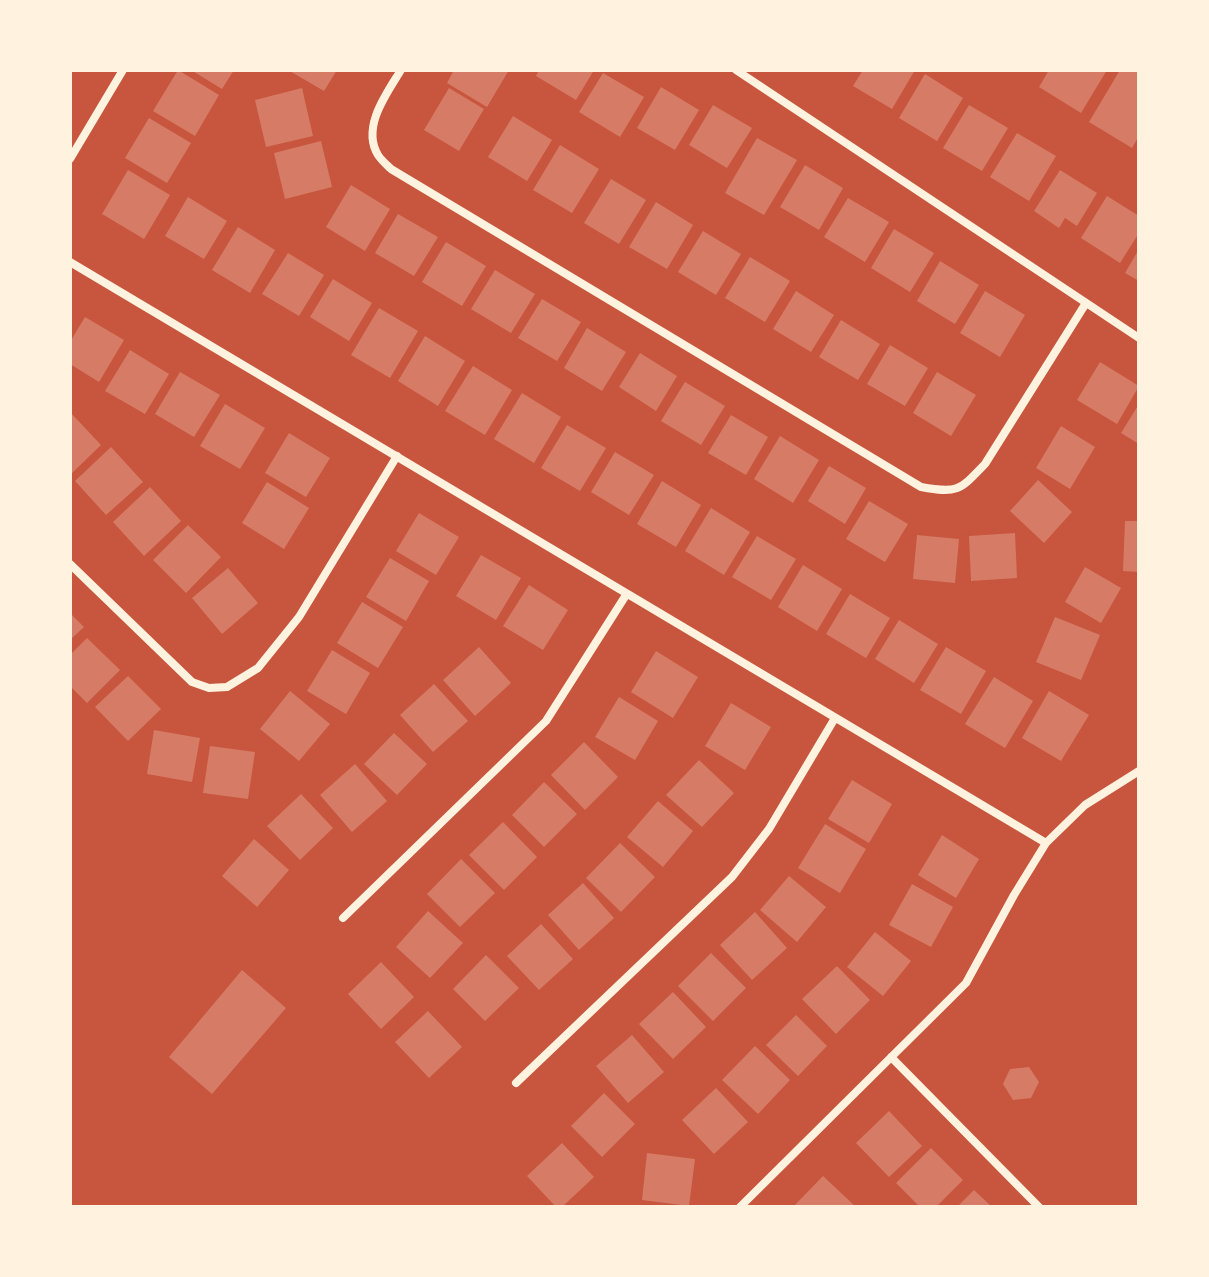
<!DOCTYPE html>
<html>
<head>
<meta charset="utf-8">
<style>
	body { margin:0 }
	#map { position:relative; width:1209px; height:1277px; overflow:hidden; background:#c8553d; font-family:Inter,sans-serif }
	canvas { display:block }
	.frame { position:absolute; inset:0; border:72px solid #fff3e0; pointer-events:none }
</style>
</head>
<body>
<div id="map">
<canvas width="1209" height="1277"></canvas>
<div class="frame"></div>
</div>
<script>
const ctx = document.querySelector('canvas').getContext('2d');
ctx.lineJoin = 'round';
function fill(path, color) {
  ctx.fillStyle = color;
  ctx.fill(path, 'evenodd');
}
function trace(path, color, width, dash) {
  ctx.strokeStyle = color;
  ctx.lineWidth = width;
  ctx.lineCap = dash ? 'butt' : 'round';
  ctx.setLineDash(dash || []);
  ctx.stroke(path);
}
const building = new Path2D(`
	M178,70L219,95L195,136L153,111Z
	M191,70H234L222,89Z
	M288,70H337L324,91Z
	M454,70H509L487,107L447,83Z
	M539,70H594L576,100L536,76Z
	M863,70H915L892,109L853,86Z
	M1049,70H1107L1081,113L1039,87Z
	M1120,70H1139V136L1132,148L1089,122Z
	M603,73L644,97L620,137L579,112Z
	M925,74L963,98L937,141L899,118Z
	M661,87L699,110L675,150L637,128Z
	M302,88L313,136L266,147L255,100Z
	M449,88L484,109L459,151L424,130Z
	M713,105L752,128L727,168L689,145Z
	M969,105L1008,128L982,171L943,148Z
	M513,116L552,140L527,181L488,157Z
	M149,118L191,143L167,183L125,158Z
	M1017,133L1056,156L1029,201L990,177Z
	M757,138L797,160L764,215L725,193Z
	M321,141L332,187L285,199L274,153Z
	M560,145L599,169L572,213L533,190Z
	M805,165L843,188L819,230L780,207Z
	M128,170L170,195L144,239L102,214Z
	M1060,170L1097,193L1077,226L1065,218L1059,228L1034,211Z
	M611,179L646,200L619,244L584,223Z
	M351,185L390,209L365,251L326,227Z
	M1107,196L1139,216V233L1120,263L1081,238Z
	M188,197L227,221L204,259L165,236Z
	M848,198L889,222L865,262L824,237Z
	M656,202L693,225L667,269L629,247Z
	M398,214L438,237L414,276L375,253Z
	M238,227L275,250L250,293L212,270Z
	M894,229L934,253L910,292L871,268Z
	M703,231L741,254L716,295L678,272Z
	M446,242L486,266L462,306L422,282Z
	M1139,249V281L1125,273Z
	M288,253L324,275L299,316L262,294Z
	M750,257L790,281L765,322L725,298Z
	M940,261L979,285L955,324L917,301Z
	M495,270L535,294L511,333L471,309Z
	M333,279L372,303L349,341L310,317Z
	M796,291L834,315L811,352L773,329Z
	M985,291L1025,315L1000,357L960,333Z
	M542,299L581,322L557,361L518,338Z
	M379,308L418,331L390,378L351,355Z
	M85,317L124,340L99,382L70,364V342Z
	M841,320L880,344L858,380L819,357Z
	M587,328L626,352L602,391L564,368Z
	M425,336L465,361L438,406L398,381Z
	M890,345L928,368L905,406L867,384Z
	M130,350L169,374L145,414L105,391Z
	M640,353L677,376L656,411L619,387Z
	M1100,362L1139,386L1117,424L1077,400Z
	M473,366L512,390L485,435L445,411Z
	M180,372L220,395L194,437L155,414Z
	M937,372L976,395L951,436L913,413Z
	M685,382L725,406L701,445L661,421Z
	M522,393L561,417L534,463L494,439Z
	M225,404L265,428L240,469L200,446Z
	M1139,404V444L1121,433Z
	M70,412L101,445L70,475Z
	M731,415L768,437L746,475L708,453Z
	M567,425L606,448L580,491L541,468Z
	M1061,426L1095,447L1070,489L1036,468Z
	M289,433L330,458L306,497L265,473Z
	M780,436L819,460L793,503L754,479Z
	M111,447L143,482L106,515L75,481Z
	M615,452L654,475L629,515L591,492Z
	M829,466L866,488L845,524L808,501Z
	M1038,480L1072,512L1044,543L1010,511Z
	M662,481L701,505L676,547L637,524Z
	M267,482L309,508L284,549L242,523Z
	M150,487L181,521L144,556L113,522Z
	M869,501L908,524L885,562L846,539Z
	M711,508L750,532L724,575L685,551Z
	M419,513L459,537L436,575L396,551Z
	M1125,521H1139V572L1123,571Z
	M188,525L221,557L186,593L153,560Z
	M1015,533L1017,578L971,581L969,536Z
	M917,535L959,539L955,583L913,579Z
	M757,536L796,559L771,600L732,577Z
	M481,555L521,578L496,620L456,596Z
	M390,558L429,581L406,621L366,597Z
	M803,565L842,589L817,631L778,607Z
	M1085,567L1121,588L1101,623L1065,602Z
	M228,568L258,603L222,634L192,598Z
	M529,585L568,610L543,650L503,626Z
	M850,594L890,618L866,658L826,634Z
	M362,602L403,627L378,668L337,643Z
	M70,613L84,627L70,640Z
	M1055,617L1100,635L1081,680L1036,662Z
	M899,620L938,644L914,683L875,659Z
	M87,638L120,670L87,703L70,686V655Z
	M479,647L511,683L475,716L443,680Z
	M946,647L986,671L961,714L920,690Z
	M332,650L370,673L346,714L307,691Z
	M656,651L698,677L673,718L631,692Z
	M128,676L161,709L128,741L95,707Z
	M994,677L1033,701L1005,748L965,724Z
	M434,684L468,721L433,752L400,715Z
	M290,691L330,724L299,761L260,729Z
	M1049,691L1089,715L1061,761L1022,738Z
	M619,697L658,721L635,760L595,737Z
	M731,703L771,727L745,770L705,746Z
	M154,730L200,738L192,782L147,774Z
	M394,733L427,764L397,795L364,764Z
	M584,742L618,777L585,810L551,775Z
	M210,746L255,752L248,799L203,793Z
	M699,760L734,793L702,827L666,795Z
	M355,764L387,801L352,832L320,795Z
	M852,780L892,804L869,843L828,819Z
	M544,782L577,814L544,847L512,815Z
	M301,794L333,828L300,860L267,826Z
	M658,801L693,831L663,867L627,837Z
	M503,822L537,857L504,890L469,855Z
	M825,824L866,849L840,893L798,868Z
	M942,835L979,859L956,898L918,875Z
	M254,839L289,870L257,907L222,876Z
	M620,843L655,877L621,912L586,878Z
	M461,859L495,893L460,927L427,894Z
	M789,876L826,907L797,942L760,910Z
	M583,883L614,918L579,950L548,915Z
	M912,884L953,907L931,947L889,925Z
	M428,911L463,943L430,978L396,947Z
	M755,912L787,948L752,980L720,945Z
	M541,924L573,959L539,990L507,956Z
	M875,932L911,961L883,996L847,967Z
	M711,953L746,988L713,1021L678,986Z
	M486,955L519,988L485,1021L453,989Z
	M381,962L414,997L381,1029L348,994Z
	M837,966L870,1000L836,1034L802,999Z
	M242,970L286,1008L212,1094L169,1057Z
	M673,992L706,1027L673,1059L639,1024Z
	M428,1011L462,1047L429,1078L395,1042Z
	M796,1015L827,1046L798,1076L766,1045Z
	M632,1035L664,1072L628,1103L596,1066Z
	M755,1046L790,1080L758,1114L722,1080Z
	M1029,1067L1039,1082L1031,1098L1013,1100L1003,1084L1010,1069Z
	M716,1088L748,1122L714,1154L682,1120Z
	M604,1093L635,1124L602,1157L571,1126Z
	M889,1111L922,1146L889,1177L856,1143Z
	M562,1143L594,1177L562,1207H556L527,1176Z
	M931,1148L963,1180L936,1207H920L896,1183Z
	M647,1153L695,1159L689,1206L642,1200Z
	M823,1176L856,1207H793Z
	M974,1190L992,1207H957Z`);
const minor = new Path2D(`
	M401,70C387,93 361,127 378,155C381,160 387,165 391,169L921,487C958,494 960,490 985,464L1086,303
	M736,70L1139,338
	M70,159L123,70
	M70,262L1046,843
	M70,564L192,682L209,688L227,687L258,668L299,617L397,456
	M343,918L546,721L626,595
	M891,1057L1039,1207
	M516,1083L732,877L769,829L835,718
	M740,1207L966,983L1014,895L1046,843L1085,805L1139,771`);
fill(building, '#d67c66');
trace(minor, '#fff3e0', 8);
</script>
</body>
</html>
